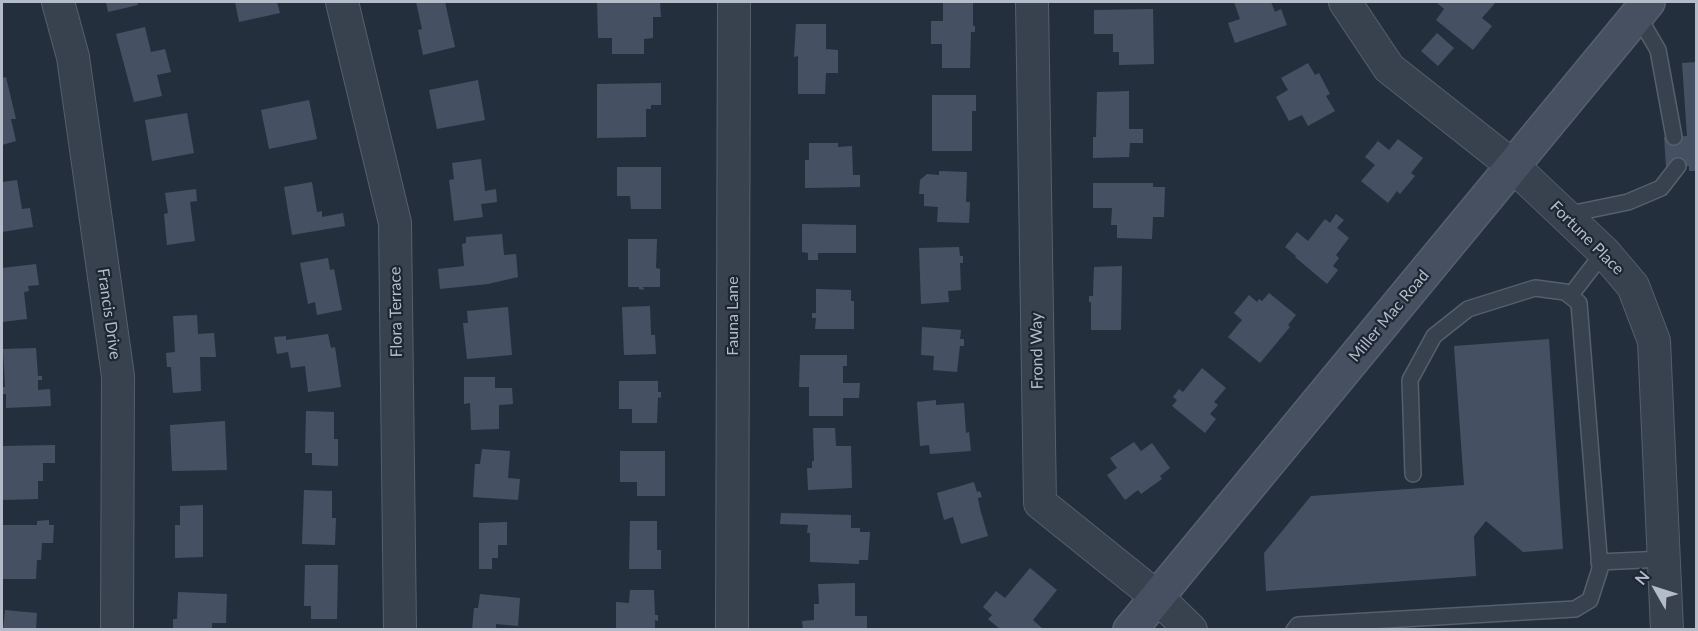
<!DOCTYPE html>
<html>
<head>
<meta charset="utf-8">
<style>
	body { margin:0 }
	#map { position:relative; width:1698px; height:631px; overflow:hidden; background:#242f3e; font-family:Lato,sans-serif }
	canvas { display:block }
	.frame { position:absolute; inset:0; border:3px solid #b4bcc9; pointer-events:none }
	.north { position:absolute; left:1626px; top:559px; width:60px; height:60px; -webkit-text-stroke:4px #1d2633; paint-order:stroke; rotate:309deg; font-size:16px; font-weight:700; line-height:24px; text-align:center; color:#b4bcc9 }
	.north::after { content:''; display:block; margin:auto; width:21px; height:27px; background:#b4bcc9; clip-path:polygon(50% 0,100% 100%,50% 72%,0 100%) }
</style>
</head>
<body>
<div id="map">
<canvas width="1698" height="631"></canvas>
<div class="frame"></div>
<div class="north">N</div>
</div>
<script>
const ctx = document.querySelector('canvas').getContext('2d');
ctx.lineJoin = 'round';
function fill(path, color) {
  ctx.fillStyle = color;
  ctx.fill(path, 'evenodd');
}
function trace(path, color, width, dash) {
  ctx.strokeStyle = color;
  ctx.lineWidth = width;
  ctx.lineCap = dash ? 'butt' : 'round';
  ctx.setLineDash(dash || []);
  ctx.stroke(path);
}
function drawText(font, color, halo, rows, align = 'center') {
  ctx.font = font + ' Lato,sans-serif';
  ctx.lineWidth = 4.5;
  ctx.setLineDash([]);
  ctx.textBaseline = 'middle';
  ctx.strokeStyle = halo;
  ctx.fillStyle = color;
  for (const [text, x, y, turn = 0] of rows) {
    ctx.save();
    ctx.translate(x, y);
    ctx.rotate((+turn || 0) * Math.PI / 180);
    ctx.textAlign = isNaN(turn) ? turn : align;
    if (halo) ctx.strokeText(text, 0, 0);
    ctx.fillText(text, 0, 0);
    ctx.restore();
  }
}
const building = new Path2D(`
	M106,2H137L138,5L108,12Z
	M235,2H277L280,13L239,22Z
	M416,2H445L455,47L423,55L418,30L422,29Z
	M597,2H660L661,17H653V38L644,39V54H612V38H598Z
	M943,2H973V26H975V32H971L970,68H942V44H931V21H943Z
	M1234,2H1271L1275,12L1281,9L1287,25L1235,43L1228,23L1240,19Z
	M1436,2H1496L1482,18L1492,26L1473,50L1436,20L1444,9Z
	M1153,9L1154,64L1119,65V52H1113V34H1094V10Z
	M796,24H826V49L838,50V73H826L825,94H798V56L794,57Z
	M145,27L151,52L165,49L171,72L157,75L162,96L134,102L116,34Z
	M1437,33L1454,48L1438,66L1421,51Z
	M1696,62V171H1689V166L1666,167L1664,137L1687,136L1682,63Z
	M1308,63L1315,75L1319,73L1330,94L1326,96L1335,111L1308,126L1302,115L1289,121L1276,97L1288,90L1281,78Z
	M6,77L16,119H11L16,141L2,145V78Z
	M478,80L485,120L437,129L429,90Z
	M661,83V105H651V109H646V137L597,138V84Z
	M1129,91V129H1143V143H1130L1129,157L1093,158V137H1096L1097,92Z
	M932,95H976V111H972V151H932Z
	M309,100L317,139L269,149L261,110Z
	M187,113L194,153L152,161L145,120Z
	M1398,139L1423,158L1411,173L1415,176L1400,194L1397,191L1388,203L1361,181L1375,165L1365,157L1378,141L1389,150Z
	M809,143H838V147L852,146L853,175H860V187L805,188V160H809Z
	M481,159L485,191L496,189L497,202L481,204L483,217L454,221L449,180L454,179L452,163Z
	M617,167H661V209H631L630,196H617Z
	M939,171L967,172L966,202H970L969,223L937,222L938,207L924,206V194H919L920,180L927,174L939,175Z
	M17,180L22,209L30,208L33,227L2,232V182Z
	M312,182L317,212L322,211V217L343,213L345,226L292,235L284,187Z
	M1093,183H1153V187H1165L1164,217H1153L1152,239L1117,238V225H1111L1112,208H1093Z
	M196,189L197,201L190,202L195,241L167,245L164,214L168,213L165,193Z
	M1336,214L1344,220L1337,228L1349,238L1336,255L1339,258L1333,266L1338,270L1327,284L1295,257L1296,256L1285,247L1297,232L1308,241L1325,219L1330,223Z
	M802,224L856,225V253H818V260H808V253L802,252Z
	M502,234L504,255L516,254L518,277L488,284L440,289L438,269L464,266L462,244L466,243V237Z
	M628,239H657L656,268L660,269V287H643L644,290L639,289V287H628Z
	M959,247L960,256H963V263H960L961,290L948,291L949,302L921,304L919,248Z
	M328,258L330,270L334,269L342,310L317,315L315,302L308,304L300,263Z
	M36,264L39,285L28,286L29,291L24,292L27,319L2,322V268Z
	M1122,266L1121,330H1091V302H1089V296H1093L1094,267Z
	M816,289L851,290V301H854V329H815L816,318H812V313H816Z
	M1269,293L1296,315L1288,325L1290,327L1260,363L1228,337L1242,320L1234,313L1249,295L1257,302L1259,299L1262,301Z
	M650,306L651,335H655L656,354L624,355L622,307Z
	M508,307L512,355L467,359L463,323H468L467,311Z
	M197,315L198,334L214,333L216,357H200L201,391L173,393L171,367H167L166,353L175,352L173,316Z
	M922,327L961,330L960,339H964V346H960L957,372L933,370L934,356L921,355Z
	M328,334L331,348L335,347L341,387L308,392L305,366L291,368L288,352L277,354L274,337L286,336V340Z
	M1549,339L1563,549L1523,552L1486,521L1474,536L1476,576L1266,591L1264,553L1311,496L1464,485L1454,346Z
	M36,348L38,376H42V380H38V390L50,389L51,406L6,408V394H2V387H5L3,349Z
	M800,355H847V366H843V383H860L859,398H843V416H809V387H799Z
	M1202,368L1226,388L1214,402L1218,405L1210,414L1216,419L1205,433L1172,406L1177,400L1173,397L1179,389L1183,392Z
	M464,377H495V388H512L513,404L499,405V429L471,430L470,403L464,404Z
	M619,381H658V392H661V398L658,397L657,423H632V409H619Z
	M936,400V405L964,403L966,433L969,432L971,451L930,454L929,445L920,446L917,402Z
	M306,411L334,412V439H338V466L312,465V453H305Z
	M225,421L227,470L172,471L170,425Z
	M813,428H835L836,446H851L852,488L808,490L807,468H812V461H814Z
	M1134,442L1141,451L1152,443L1170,468L1160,476L1162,479L1141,494L1138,490L1125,500L1107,475L1117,468L1110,458Z
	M55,445V463H43V481H38V499L2,500V446Z
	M482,449L510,451L508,478L520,479L518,500L473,497L475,464H480Z
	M620,451H665V496H637V482H620Z
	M974,482L977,492L980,491L982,497L978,498L980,509L988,536L961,544L953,517L944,520L937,493Z
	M304,490L332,491V518H336L335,545L302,544Z
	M203,505V557L175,558V525H180V506Z
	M781,513L851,515V528H860V532H870L868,560H859V564L810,562V533H807L808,525L780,524Z
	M49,520V525H54L53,543H42L41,560H37L36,579H2V525H37V521Z
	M630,521H657V550H661V569H629Z
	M507,522V545H498V558H492V569H479V523Z
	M305,565H338L337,619H311V606H304Z
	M1030,568L1057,590L1033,620L1044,630H1001L988,619L992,615L983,607L996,591L1005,598Z
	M855,583V616H867V630H803L802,621L814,620V604H819L818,584Z
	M630,590H654L655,615H658V621L655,620V630H616V602L629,603Z
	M178,592L227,594L226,623H212V630H173V619H177Z
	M480,594L520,598L518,626L496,624V630H472L474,608H478Z
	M5,610L37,613L36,630H3Z`);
const lane = new Path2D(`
	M1637,14L1658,50L1674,137
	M1565,215L1628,202L1661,188L1678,166
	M1570,296L1604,252
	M1599,562L1664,559
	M1294,630L1298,625L1575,609L1590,600L1600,569L1579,303L1565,292L1535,288L1468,309L1434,336L1410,380L1413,474`);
const street = new Path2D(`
	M58,2L73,57L118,376L117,630
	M342,2L395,223L400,630
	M1032,2L1040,503L1157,597L1191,630
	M1345,2L1389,68L1513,166L1604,252L1633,286L1654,341L1667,630
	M732,630L734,2`);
const secondary = new Path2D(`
	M1130,630L1648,2`);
const streetNames = [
	["Fortune Place",1587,238,45],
	["Flora Terrace",396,312,-91],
	["Francis Drive",109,314,82],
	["Fauna Lane",733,316,-90],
	["Miller Mac Road",1389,316,-50],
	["Frond Way",1037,351,-91]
];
fill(building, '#455162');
trace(lane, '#565f6c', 18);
trace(street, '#565f6c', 34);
trace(secondary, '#565f6c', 36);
trace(lane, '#38414e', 15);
trace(street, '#38414e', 32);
trace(secondary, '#465061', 33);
drawText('16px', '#b4bcc9', '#1d2633', streetNames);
</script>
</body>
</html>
